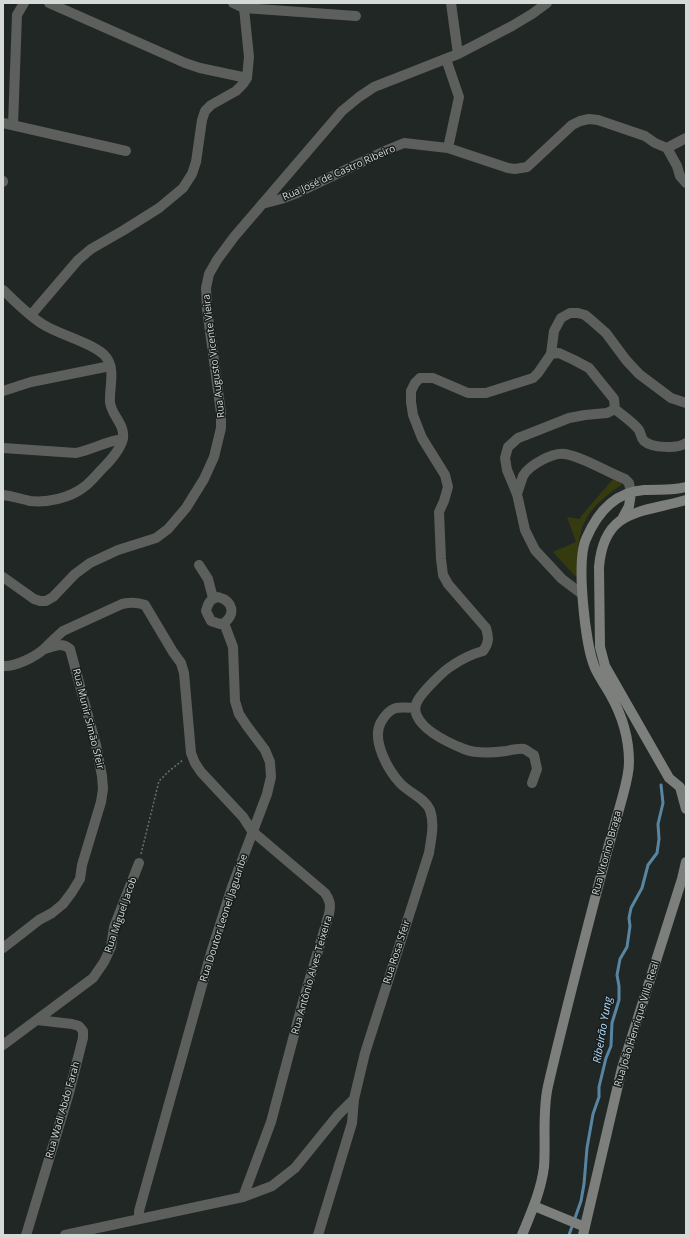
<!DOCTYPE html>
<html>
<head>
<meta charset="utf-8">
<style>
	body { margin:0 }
	#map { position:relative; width:689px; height:1238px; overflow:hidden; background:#212725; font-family:"Open Sans",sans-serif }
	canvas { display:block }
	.frame { position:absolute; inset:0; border:4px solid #d5d9d8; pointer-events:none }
</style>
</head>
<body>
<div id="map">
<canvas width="689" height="1238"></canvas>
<div class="frame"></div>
</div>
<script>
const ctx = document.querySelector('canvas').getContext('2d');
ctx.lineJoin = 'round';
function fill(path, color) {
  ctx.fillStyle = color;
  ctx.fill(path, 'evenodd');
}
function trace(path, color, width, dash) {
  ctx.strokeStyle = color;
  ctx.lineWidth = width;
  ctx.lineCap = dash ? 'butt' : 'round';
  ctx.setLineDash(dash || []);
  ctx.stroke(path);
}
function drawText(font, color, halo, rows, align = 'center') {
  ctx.font = font + ' "Open Sans",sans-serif';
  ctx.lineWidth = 3;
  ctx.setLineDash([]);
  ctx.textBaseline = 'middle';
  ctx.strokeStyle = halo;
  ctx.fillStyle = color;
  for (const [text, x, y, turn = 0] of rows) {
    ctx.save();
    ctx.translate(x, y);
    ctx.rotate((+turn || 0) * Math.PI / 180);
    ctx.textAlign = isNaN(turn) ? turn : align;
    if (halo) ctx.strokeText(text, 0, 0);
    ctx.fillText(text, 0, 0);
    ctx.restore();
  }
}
const green = new Path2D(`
	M614,478L623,484C581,512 578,527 577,575L575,576L553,552L576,542L567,517L580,519L581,516Z`);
const stream = new Path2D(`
	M569,1235L581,1201L584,1184L587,1148L593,1114L599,1097V1087L606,1058L611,1046L612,1023L619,1000V986L617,975L620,959L627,947L630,926L629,918L631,908L642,888L648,865L657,853L659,839L658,824L663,803L661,785`);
const path = new Path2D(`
	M141,854L159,781L168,772L183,760`);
const street = new Path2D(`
	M49,3L185,63L200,68L247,78
	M233,3L244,8L356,16
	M451,3L458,54
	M446,59L459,97L448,148
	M3,123L126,151
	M13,125L17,15L24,3
	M667,148L677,166L680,176L686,183
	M3,182V181
	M262,204L281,199L297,193L387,150L404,143L448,148L508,168L515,169L527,167L572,125L580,121L589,119L598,120L645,136L655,143L667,148L686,138
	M3,290C16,302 29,316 44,325C60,335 96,344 106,357C116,369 109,388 110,402C111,415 125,424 123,438C121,449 111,460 103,468C97,474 91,482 84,487C70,498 47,503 30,501C21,499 12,496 3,495
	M31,315L78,260L91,249L124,230L159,208L183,188L192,174L196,162L202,120L205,111L211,105L236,91L243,84L247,78L249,57L244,8
	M551,354L559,353L574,360L589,368L614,399L615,409
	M3,391L31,382L110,366
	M615,409C623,416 633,422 639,430C641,434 641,438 644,441C652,448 678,449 686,443
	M3,448L76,453C92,450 106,441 123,439
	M517,494C519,488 521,482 523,476C529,465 553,452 565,454C584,457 606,472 625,479L629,483L631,493
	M199,565L208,579L213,598
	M3,577L34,599L40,601H46L53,597L75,574L90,563L118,550L156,538L168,529L186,508L204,479L214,457L221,428V413L207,309L206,288L209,274L217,260L234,237L342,111L359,97L374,87L458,54L512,26L532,14L547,3
	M582,594L562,579L535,550L525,530L517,494L507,470L505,458L508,447L518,438L526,435L569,418L585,415L607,413L615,409
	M218,597C233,601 236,614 224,623L220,624L211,621L206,611C208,603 210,599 218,597Z
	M3,666C15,667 35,657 44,649C50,643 56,637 63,631L122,604C131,602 137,602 145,605L173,652L181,663L184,673L191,753L195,763L201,772L243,817L252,831L325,893C330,900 331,905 329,914L302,1005L271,1122L243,1197
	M532,783L537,769L534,755C531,754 527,750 524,749C519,748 511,750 506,751C492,753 477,754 464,749C449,743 424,731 417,716C415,712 415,706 417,702C421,693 444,670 453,665C462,659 472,654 483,651C489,643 489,638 486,628L448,584L443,575L441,559L439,512L444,501L448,487L445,475L422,438L413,415L411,402V391L415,383L420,378H433L468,393H486L533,378L538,373L551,354L554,331L561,318L570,313H578L585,315L590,319L606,333L626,360L639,374L671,398L686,403
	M3,948L39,920L52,913L63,904L72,892L80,879L82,865L101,802L103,789L102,776L96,745L70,649C62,642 54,646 45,649
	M3,1045L93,978L104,962L111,947L114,927L139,863
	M139,1219V1211L211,953L232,887L267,794L271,777L270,762L265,750L247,726L239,714L235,701L233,647L224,623
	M26,1235L27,1232L69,1093L83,1038V1031L79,1026L72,1024L37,1020
	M65,1235L243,1197L272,1186L295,1168L338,1115L354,1099
	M318,1235L352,1123L354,1099L365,1053L429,853C431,839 435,824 430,810C425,798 409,793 400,783C388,770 371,740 381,722C391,705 398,707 415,708`);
const secondary = new Path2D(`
	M686,500C642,513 604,508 599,567L600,647L605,666L669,778L680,787L686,809
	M622,519L629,506L631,493
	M534,1206L585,1227
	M522,1235C531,1213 541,1191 544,1167C546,1140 542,1112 548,1086C566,1008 587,930 607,852C612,833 618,814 623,795C626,784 629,773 629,762C629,737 622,715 610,694C605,685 599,677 595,668C585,645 576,561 586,539C597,513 615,492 644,490C658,489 672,491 686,487
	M583,1235L622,1068L682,879L686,862`);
const streetNames = [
	["Rua José de Castro Ribeiro",339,173,-24],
	["Rua Augusto Vicente Vieira",214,356,-97],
	["Rua Munir Simão Sfeir",88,719,76],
	["Rua Vitorino Braga",607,853,-75],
	["Rua Miguel Jacob",121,915,-71],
	["Rua Doutor Leonel Jaguaribe",224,918,-72],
	["Rua Rosa Sfeir",397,952,-72],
	["Rua Antônio Alves Teixeira",312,975,-74],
	["Rua João Henrique Villa Real",637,1024,-73],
	["Rua Wadi Abdo Farah",63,1110,-74]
];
const waterNames = [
	["Ribeirão Yung",603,1030,-80]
];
fill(green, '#353b0f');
trace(stream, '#5886a2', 3);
trace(path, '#6a6f6d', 1.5, [2, 2]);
trace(street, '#5d5f5d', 10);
trace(secondary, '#7c7f7c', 10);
drawText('10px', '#d5d9d8', '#171d1c', streetNames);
drawText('italic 11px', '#b2d8f6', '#171d1c', waterNames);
</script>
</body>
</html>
